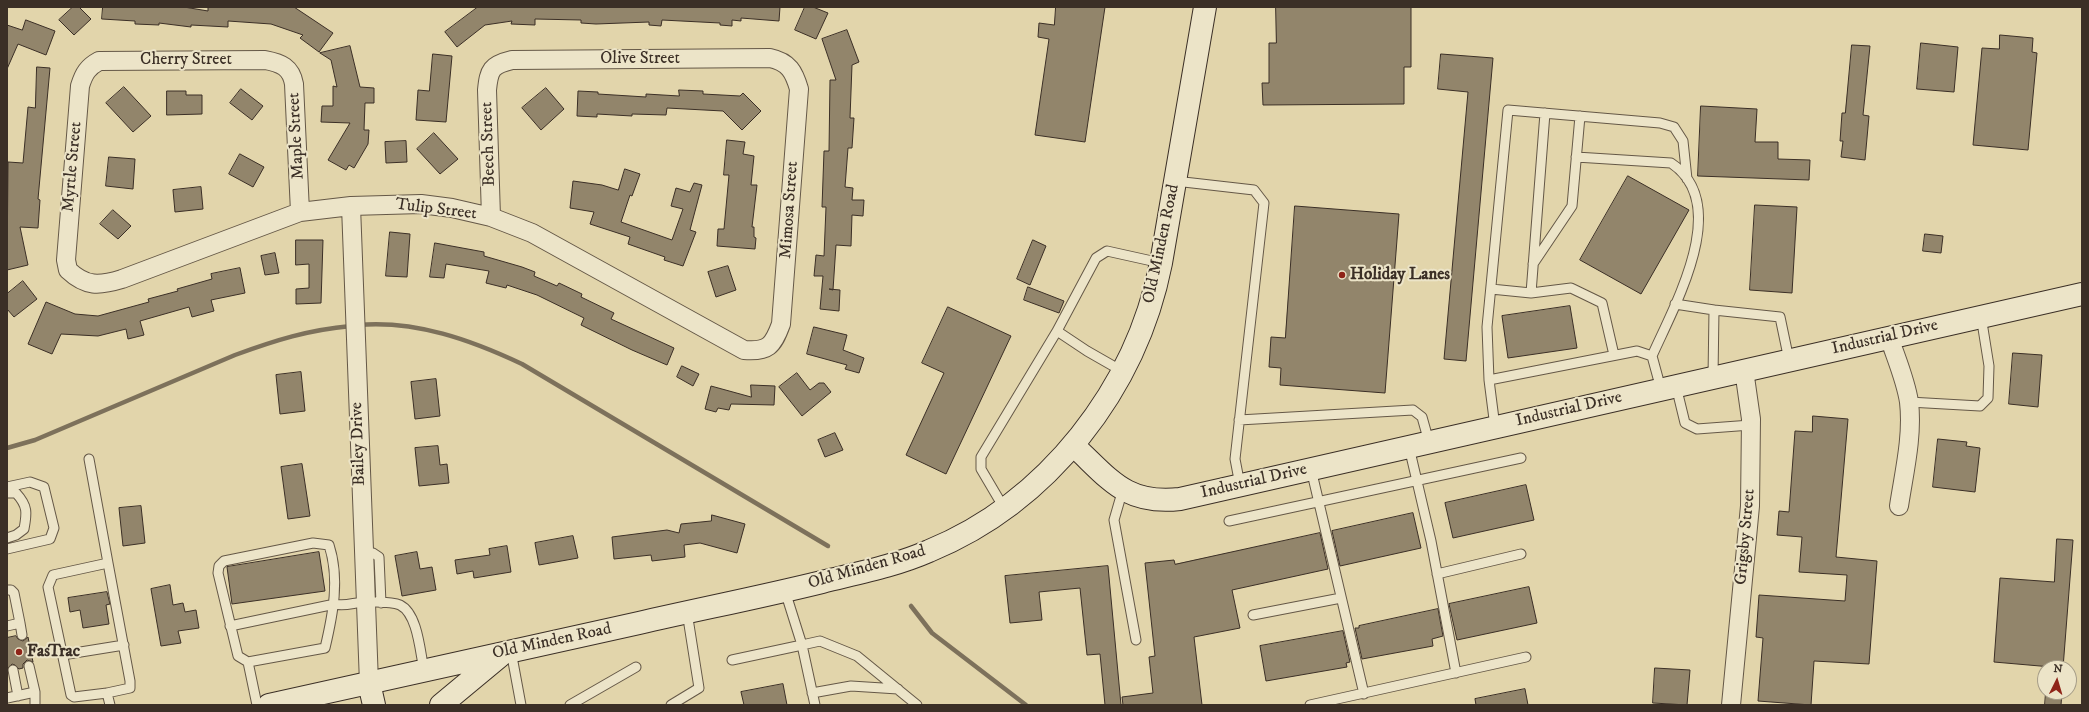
<!DOCTYPE html>
<html>
<head>
<meta charset="utf-8">
<style>
	body { margin:0 }
	#map { position:relative; width:2089px; height:712px; overflow:hidden; background:#e2d5ab; font-family:"IM FELL DW Pica",serif }
	canvas { display:block }
	.frame { position:absolute; inset:0; border:8px solid #3b2f26; pointer-events:none }
	.north { position:absolute; left:2037px; top:660px; width:40px; height:40px; box-sizing:border-box; background:#ece4c8; border:1px solid #a59c87; border-radius:50%; rotate:5deg; font-size:11px; font-weight:700; line-height:16px; text-align:center; color:#3b2f26 }
	.north::after { content:''; display:block; margin:auto; width:14px; height:18px; background:#8f2418; clip-path:polygon(50% 0,100% 100%,50% 72%,0 100%) }
</style>
</head>
<body>
<div id="map">
<canvas width="2089" height="712"></canvas>
<div class="frame"></div>
<div class="north">N</div>
</div>
<script>
const ctx = document.querySelector('canvas').getContext('2d');
ctx.lineJoin = 'round';
function trace(path, color, width, dash) {
  ctx.strokeStyle = color;
  ctx.lineWidth = width;
  ctx.lineCap = dash ? 'butt' : 'round';
  ctx.setLineDash(dash || []);
  ctx.stroke(path);
}
function fill(path, color) {
  ctx.fillStyle = color;
  ctx.fill(path, 'evenodd');
}
function drawText(font, color, halo, rows, align = 'center') {
  ctx.font = font + ' "IM FELL DW Pica",serif';
  ctx.lineWidth = 4;
  ctx.setLineDash([]);
  ctx.textBaseline = 'middle';
  ctx.strokeStyle = halo;
  ctx.fillStyle = color;
  for (const [text, x, y, turn = 0] of rows) {
    ctx.save();
    ctx.translate(x, y);
    ctx.rotate((+turn || 0) * Math.PI / 180);
    ctx.textAlign = isNaN(turn) ? turn : align;
    if (halo) ctx.strokeText(text, 0, 0);
    ctx.fillText(text, 0, 0);
    ctx.restore();
  }
}
const stream = new Path2D(`
	M358,325C416,320 471,340 522,364L828,546
	M7,448L35,440L235,355C276,340 308,330 351,326
	M911,606L932,633L1026,705`);
const building = new Path2D(`
	M73,7H79L91,19L74,35L59,20Z
	M103,7H184L208,11V7H294L333,33L319,52L300,38L303,35L271,24L228,21V27L191,25V27L159,23V25L135,24V21L102,19Z
	M478,7H780L779,21L741,18V21L732,20V26L720,25V23L662,20L661,26L649,25V22L596,24L581,23V20L535,19V25L511,24L512,21L485,25L457,47L445,32Z
	M805,7H813L828,13L816,39L795,30Z
	M1056,7H1105L1085,142L1035,135L1049,39L1038,37L1039,23L1054,25Z
	M1276,7H1411V67H1404V104L1263,105L1262,83H1269V43H1276Z
	M26,20L55,31L46,55L18,44L7,69V25L22,30Z
	M847,30L859,62L852,65L850,118H854L852,148H848L845,187L853,188L852,200H864L863,216L852,215L851,246L836,245L833,290L829,289L840,290L839,311L820,309L823,276H814L816,255L824,256L826,207H822L824,151H829L830,80H836L822,39Z
	M2000,35L2033,38L2032,52L2037,53L2028,150L1973,145L1982,48L1999,49Z
	M1921,43L1958,47L1954,92L1917,89Z
	M1852,45L1870,46L1863,115L1869,116L1865,160L1841,157L1843,141H1840L1842,113H1845Z
	M350,46L360,87L374,88V103H365L364,130H369L368,144L354,168L349,165L346,170L328,160L350,123L321,122L322,106H333V86L337,87L331,60L320,53Z
	M433,54L452,56L446,122L416,120L418,90L429,91Z
	M1441,54L1493,58L1466,361L1444,359L1468,92L1438,89Z
	M37,67L50,68L38,199L40,200L38,228L20,227L28,265L7,270L8,162L23,163L28,107L35,108Z
	M124,87L151,116L133,132L106,103Z
	M546,88L564,109L541,130L522,108Z
	M241,89L263,106L252,120L230,103Z
	M679,90L703,91V94L740,96L743,93L761,111L742,130L723,111L667,108L666,115L632,114V116L597,114V117L577,116L578,91L598,92V94L646,97V94L679,96Z
	M167,91H186V95H202V114L167,115Z
	M1701,106L1757,109L1755,142H1778V159L1810,160L1809,180L1698,176Z
	M434,133L458,159L440,174L417,149Z
	M727,140L745,142L743,154L754,156L751,185H757L752,227H754V237L756,238L755,249L717,246L718,229H724L729,175H724Z
	M406,141L407,162L386,163L385,142Z
	M240,154L264,167L253,187L229,174Z
	M109,157L135,159L133,189L106,186Z
	M625,169L640,174L632,196L630,195L621,222L672,240L683,209L671,206L676,188L690,192L694,183L702,185L690,230L696,232L683,266L664,260L665,257L628,244L630,237L590,224L594,212L570,208L573,181L602,185L618,190Z
	M1628,176L1689,210L1641,294L1580,260Z
	M201,187L203,209L175,212L173,190Z
	M1755,205L1797,207L1792,293L1750,290Z
	M1295,206L1399,214L1385,393L1280,385L1281,368L1269,367L1271,337L1285,338Z
	M113,210L131,226L118,239L100,224Z
	M390,232L410,234L407,277L386,276Z
	M1925,234L1943,236L1941,253L1923,251Z
	M296,240H323L321,303L296,304V289L309,288V264L296,265Z
	M1033,240L1046,246L1030,285L1017,279Z
	M435,243L484,252V256L522,267L535,272L534,276L557,286L559,283L582,294L581,297L614,313L611,319L674,348L667,365L632,350L581,325L584,318L537,295L507,285L506,288L486,283L489,271L446,264L444,278L430,277Z
	M275,253L279,273L265,275L261,256Z
	M728,266L736,290L716,297L708,272Z
	M240,268L245,293L211,300L214,311L192,317L189,307L140,321L144,335L128,339L126,329L98,336L61,334L52,354L28,344L46,302L75,314L98,316L149,302L148,299L178,291L177,289L212,279L211,274Z
	M23,281L37,299L14,317L7,309V294Z
	M1028,287L1064,301L1059,313L1024,300Z
	M1570,306L1577,348L1508,358L1502,316Z
	M948,307L1011,336L946,474L906,455L944,373L922,363Z
	M814,327L847,335L843,350L864,358L859,373L845,369L847,365L807,354Z
	M2013,353L2042,355L2038,407L2009,404Z
	M682,366L699,374L693,386L677,377Z
	M301,372L305,411L280,414L276,375Z
	M797,373L810,390L819,383H824L831,392L802,416L779,387Z
	M436,379L440,416L415,419L411,382Z
	M751,385L775,386L774,405L731,404L729,410L718,408L716,412L705,409L711,386L751,397Z
	M1813,416L1848,419L1836,557L1877,561L1869,664L1814,661L1811,705L1758,701L1763,638L1756,637L1759,595L1845,601L1847,575L1799,572L1802,537L1777,535L1779,511L1789,512L1795,431L1812,432Z
	M835,433L843,450L825,457L818,440Z
	M1938,439L1967,442L1966,446L1980,448L1975,492L1933,487Z
	M438,446L440,465L447,464L449,483L419,486L415,448Z
	M302,464L310,516L288,519L281,467Z
	M1526,485L1534,520L1453,538L1445,503Z
	M141,506L145,543L123,546L119,508Z
	M1413,513L1421,548L1340,566L1332,531Z
	M712,515L745,524L737,553L700,543L684,545L685,557L652,561L651,555L614,559L612,537L667,530L679,533L681,524L711,521Z
	M1320,533L1328,569L1232,590L1240,628L1194,637L1202,705H1123L1122,697L1153,693L1149,657L1155,656L1145,563L1174,560L1175,564Z
	M573,536L578,558L539,565L535,543Z
	M2057,539L2073,540L2063,668L1994,662L2000,578L2054,582Z
	M507,546L511,572L474,578L473,571L457,574L455,560L490,555L489,549Z
	M319,552L325,591L232,604L227,567Z
	M417,552L420,569L432,567L436,590L402,596L395,556Z
	M1108,566L1121,705H1105L1100,654L1087,655L1080,588L1039,592L1042,620L1010,623L1005,576Z
	M170,585L173,605L183,603L185,612L196,610L199,628L178,631L181,643L161,646L151,589Z
	M1529,587L1537,623L1457,640L1449,604Z
	M107,592L110,604L106,605L109,624L83,628L80,610L70,612L68,598Z
	M1438,609L1443,636L1432,639L1433,646L1362,659L1355,628H1359V626Z
	M1343,631L1350,662L1346,663L1347,667L1266,681L1260,646Z
	M16,636L18,639L23,641L28,637L33,662L27,660L23,664V668L19,669L15,665L12,664L8,668L7,671V638Z
	M1655,668L1690,670L1687,705L1653,703Z
	M783,684L787,705H744L741,692Z
	M1525,689L1528,705H1476L1475,699Z
	M2046,692H2062L2061,705H2045Z`);
const lane = new Path2D(`
	M1576,157L1671,163C1733,204 1674,306 1652,356
	M1175,181L1254,190L1264,203L1235,459L1240,485
	M1533,264L1572,206L1580,116
	M1491,289L1531,293L1571,288L1602,303L1614,355
	M1531,293L1545,113
	M1675,304L1714,310L1713,377
	M1714,310L1780,317L1789,360
	M1122,371L1087,351L1057,331L1096,258L1107,251L1161,263
	M1489,380L1487,327L1508,110L1660,123L1674,127L1683,141L1687,179
	M1676,386L1685,423L1697,429L1751,425
	M1909,402L1980,406L1988,398L1989,366L1981,316
	M1239,420L1413,410L1422,417L1429,442
	M1495,427L1489,380L1637,351L1652,356L1661,389
	M1409,447L1431,541L1456,673
	M89,459L108,563L53,575L48,587L71,695L74,697L107,693L110,705
	M1311,469L1364,694
	M7,487L30,482L44,487L54,528L50,539L7,549
	M1123,489L1114,520L1136,640
	M7,493H16C28,506 27,513 24,529L16,535L7,538
	M1004,508L981,469V457L1057,331
	M1229,521L1521,458
	M313,543L329,545C340,579 333,614 325,648L248,662L238,656L218,573L219,566L224,561Z
	M363,553H373L379,557L381,603
	M1437,574L1521,554
	M7,590H11L14,593L20,623
	M785,591L802,645L820,641L857,656L917,705
	M1253,615L1341,598
	M7,626L20,623L22,635
	M230,626L335,604C345,607 355,602 366,602C375,602 392,601 400,605C418,614 420,652 424,670
	M511,651L521,705
	M62,655L124,645
	M732,660L802,645L815,705
	M248,662L257,705
	M29,666L35,692
	M13,670L18,696
	M107,693L130,688V681L108,563
	M812,693L851,686L898,689
	M7,698L35,692V705
	M570,705L636,667
	M671,705L699,688L687,612
	M1310,705L1526,657`);
const street = new Path2D(`
	M351,206L369,683
	M300,212L294,84C291,67 281,63 265,60L99,61C88,67 84,73 80,86L66,260L68,270C86,287 99,286 122,279L300,212L351,206L421,204L452,208L491,217L532,233L744,350C768,352 773,346 781,324L799,89C794,72 789,62 770,58L512,60C491,65 489,70 487,90L491,217
	M1889,337C1896,358 1906,381 1909,402C1913,436 1904,473 1899,506
	M1731,705L1750,506L1751,419L1744,370`);
const secondary = new Path2D(`
	M1073,445C1110,479 1125,505 1180,499L2082,294
	M369,683L374,705
	M269,705C393,678 516,650 639,623C700,609 761,597 822,582C858,573 895,566 929,551C1048,502 1136,389 1161,263L1205,7
	M441,705L500,656`);
const markers = [
	[1342,275,4,"#8f2418"],
	[19,652,4,"#8f2418"]
];
const streetNames = [
	["Olive Street",640,59],
	["Cherry Street",186,60],
	["Maple Street",297,136,-93],
	["Beech Street",489,144,-92],
	["Myrtle Street",73,167,-85],
	["Tulip Street",436,210,7],
	["Mimosa Street",790,210,-86],
	["Old Minden Road",1162,244,-78],
	["Industrial Drive",1885,338,-13],
	["Industrial Drive",1569,410,-13],
	["Bailey Drive",359,444,-92],
	["Industrial Drive",1254,482,-13],
	["Grigsby Street",1746,537,-85],
	["Old Minden Road",867,568,-16],
	["Old Minden Road",552,642,-12]
];
const poiNames = [
	["Holiday Lanes",1350,275],
	["FasTrac",27,652]
];
trace(stream, '#7d715b', 4.5);
fill(building, '#92856b');
trace(building, '#3b2f26', 1);
trace(lane, '#655847', 11);
trace(street, '#655847', 20);
trace(secondary, '#3b2f26', 24);
trace(lane, '#ece4c8', 9);
trace(street, '#ece4c8', 18);
trace(secondary, '#ece4c8', 22);
for (const [x, y, r, color] of markers) {
  const dot = new Path2D();
  dot.arc(x, y, r, 0, 2 * Math.PI);
  ctx.fillStyle = color;
  ctx.fill(dot);
  trace(dot, '#ece4c8', 1.5);
}
drawText('17px', '#3b2f26', '#ece4c8', streetNames);
drawText('bold 17px', '#3b2f26', '#ece4c8', poiNames, 'left');
</script>
</body>
</html>
